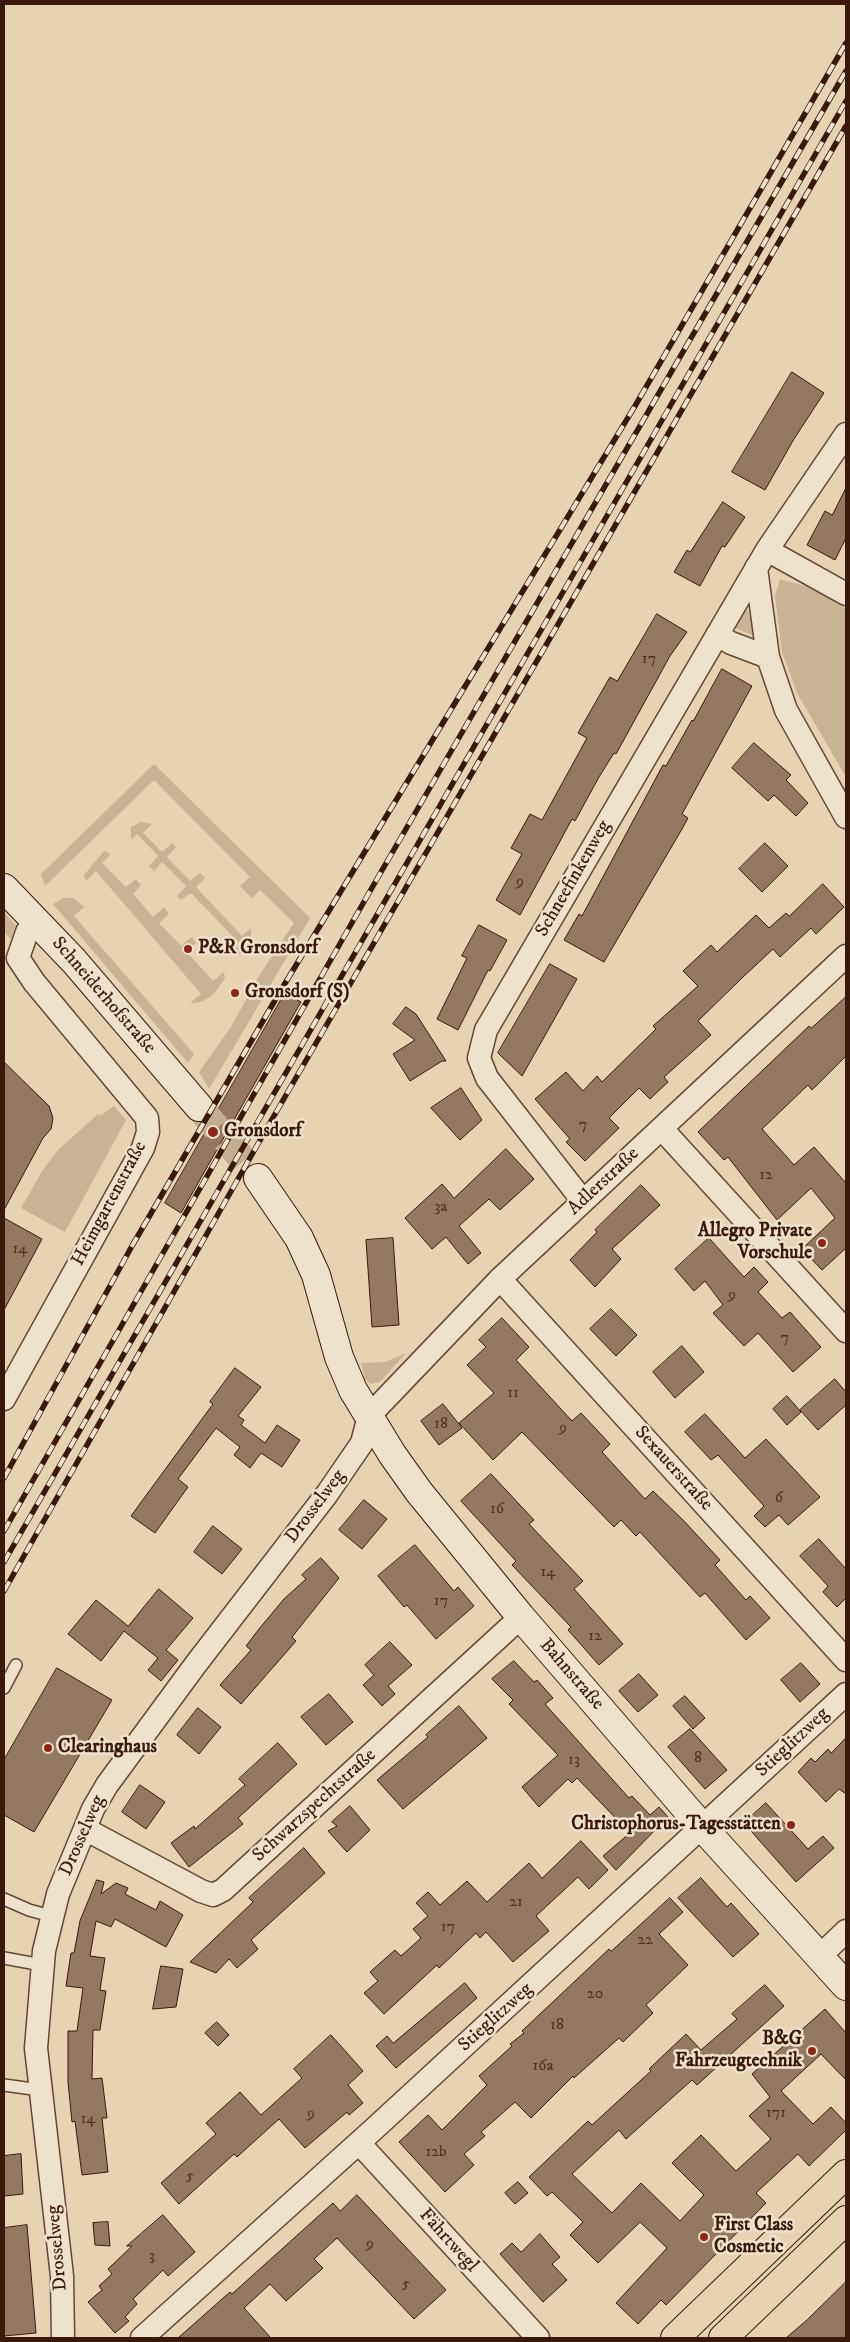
<!DOCTYPE html>
<html>
<head>
<meta charset="utf-8">
<style>
	body { margin:0 }
	#map { position:relative; width:850px; height:2342px; overflow:hidden; background:#e5d3b2; font-family:"IM FELL DW Pica",serif }
	canvas { display:block }
	.frame { position:absolute; inset:0; border:5px solid #3a180a; pointer-events:none }
</style>
</head>
<body>
<div id="map">
<canvas width="850" height="2342"></canvas>
<div class="frame"></div>
</div>
<script>
const ctx = document.querySelector('canvas').getContext('2d');
ctx.lineJoin = 'round';
function fill(path, color) {
  ctx.fillStyle = color;
  ctx.fill(path, 'evenodd');
}
function trace(path, color, width, dash) {
  ctx.strokeStyle = color;
  ctx.lineWidth = width;
  ctx.lineCap = dash ? 'butt' : 'round';
  ctx.setLineDash(dash || []);
  ctx.stroke(path);
}
function drawText(font, color, halo, rows, align = 'center') {
  ctx.font = font + ' "IM FELL DW Pica",serif';
  ctx.lineWidth = 5;
  ctx.setLineDash([]);
  ctx.textBaseline = 'middle';
  ctx.strokeStyle = halo;
  ctx.fillStyle = color;
  for (const [text, x, y, turn = 0] of rows) {
    ctx.save();
    ctx.translate(x, y);
    ctx.rotate((+turn || 0) * Math.PI / 180);
    ctx.textAlign = isNaN(turn) ? turn : align;
    if (halo) ctx.strokeText(text, 0, 0);
    ctx.fillText(text, 0, 0);
    ctx.restore();
  }
}
const green = new Path2D(`
	M780,579L808,587L846,609V777L797,693L782,652L775,595Z
	M743,609L748,611L754,632L751,635L734,627Z
	M154,764L310,918L209,1089L199,1072L231,1027L259,976L294,923L260,890L252,898L240,886L250,877L154,780L45,886L41,874Z
	M141,822L152,824L143,833L162,852L172,843L176,847L167,857L190,881L200,873L205,878L196,887L242,936L251,928V945L241,954L232,952L240,944L191,893L181,900L177,896L186,886L162,862L154,871L149,866L158,856L137,834L131,840V827Z
	M104,851L111,854L102,863L126,887L136,879L141,885L133,894L153,917L164,907L169,914L159,923L181,946L192,937L196,943L186,951L213,981L224,972L225,978C214,994 210,1002 190,1003L201,994L96,871L86,881L84,875Z
	M64,898H73L84,907L74,916L194,1054L188,1063L53,904Z
	M4,912L15,925L11,939L4,932Z
	M114,1106L126,1120L65,1232L21,1208L42,1171L57,1151L98,1114L100,1116Z
	M406,1353L380,1382L371,1384L365,1379L361,1363L385,1362Z`);
const building = new Path2D(`
	M792,372L824,393L794,439L765,490L732,472Z
	M846,488V538L835,560L807,545L825,511L832,515Z
	M723,502L745,517L725,547L722,546L700,586L674,572L687,550L690,552Z
	M657,614L687,632L670,656L616,754L614,753L599,777L575,821L572,819L520,915L496,900L522,854L511,848L530,814L542,820L587,738L578,733L610,677L617,681Z
	M722,669L752,686L682,814L688,818L682,829L604,962L564,940L579,914L582,916L663,765L666,766L692,720L693,721Z
	M754,743L791,775L786,780L808,803L796,816L774,795L768,801L732,768Z
	M765,843L788,866L762,892L739,869Z
	M823,884L844,907L816,934L811,928L780,957L773,949L742,978L698,1021L711,1035L664,1077L668,1082L650,1099L639,1088L609,1118L619,1128L585,1161L566,1142L570,1139L535,1099L566,1072L583,1091L597,1076L602,1082L656,1029L653,1026L698,986L683,971L711,945L717,952L756,915L769,928L786,913L789,916Z
	M479,925L507,940L490,971L488,970L458,1030L437,1019L467,958L462,956Z
	M550,964L577,979L522,1076L498,1053Z
	M285,993L301,1002L181,1213L165,1203Z
	M846,997V1056L812,1090L808,1085L762,1129L794,1165L814,1147L846,1183V1248L822,1270L802,1249L835,1218L811,1188L777,1220L728,1157L724,1160L698,1132L809,1026L811,1028Z
	M406,1007L416,1014L446,1061H442L410,1081L393,1054L415,1040L393,1024Z
	M4,1062L49,1106L53,1118L51,1129L43,1138L4,1210Z
	M461,1088L482,1120L460,1140L431,1108Z
	M506,1149L534,1179L500,1210L489,1199L459,1226L481,1253L468,1264L446,1237L432,1249L405,1218L442,1184L454,1198Z
	M641,1185L660,1205L612,1249L621,1259L595,1287L570,1260L597,1232L595,1230Z
	M4,1218L42,1239L4,1310Z
	M393,1238L399,1325L372,1327L366,1240Z
	M709,1238L744,1277L754,1267L768,1282L758,1292L782,1318L790,1312L821,1347L793,1372L758,1333L744,1346L713,1313L723,1305L705,1281L694,1291L675,1269Z
	M611,1309L637,1335L616,1356L590,1329Z
	M502,1318L529,1347L516,1360L572,1421L581,1413L610,1444L602,1452L645,1499L653,1491L684,1521L720,1560L715,1565L746,1600L750,1596L770,1618L746,1640L705,1593L700,1597L640,1532L636,1536L621,1520L614,1527L522,1432L493,1460L459,1423L494,1393L467,1365L486,1347L479,1340Z
	M682,1346L704,1372L675,1398L653,1372Z
	M235,1368L261,1387L238,1416L244,1420L241,1425L265,1443L277,1425L300,1440L282,1467L261,1453L250,1468L234,1455L240,1447L216,1428L178,1479L188,1487L155,1533L131,1516L213,1404L210,1402Z
	M835,1379L846,1392V1405L818,1430L800,1410Z
	M787,1396L801,1412L787,1425L773,1409Z
	M443,1404L462,1428L439,1445L421,1421Z
	M705,1414L745,1458L766,1439L820,1497L788,1525L779,1515L765,1527L754,1516L764,1506L718,1455L711,1460L685,1432Z
	M491,1474L534,1520L529,1524L583,1581L574,1589L623,1644L599,1665L568,1630L571,1627L512,1565L516,1561L461,1501Z
	M364,1500L387,1519L362,1549L339,1530Z
	M213,1526L242,1549L222,1574L194,1552Z
	M819,1539L846,1569V1598L837,1607L823,1592L828,1586L800,1556Z
	M415,1545L454,1591L458,1587L474,1606L436,1639L407,1605L404,1607L378,1576Z
	M321,1558L339,1578L292,1637L296,1641L241,1704L220,1685L251,1650L246,1646L259,1629L284,1599L306,1579L302,1575Z
	M159,1589L193,1618L166,1650L178,1660L161,1681L148,1670L158,1658L124,1631L101,1661L68,1634L96,1600L128,1626Z
	M390,1642L412,1665L388,1686L395,1694L382,1706L363,1685L374,1675L365,1665Z
	M514,1661L534,1682L537,1680L553,1698L545,1704L629,1798L632,1796L650,1815L659,1807L668,1817L616,1870L603,1856L630,1833L577,1778L572,1783L568,1779L539,1807L522,1787L558,1755L509,1704L513,1700L492,1679Z
	M801,1663L820,1684L800,1702L781,1680Z
	M57,1668L112,1700L34,1832L4,1815V1760Z
	M639,1674L658,1695L638,1712L619,1691Z
	M329,1694L353,1722L326,1745L301,1717Z
	M685,1696L705,1718L693,1729L673,1706Z
	M459,1706L487,1738L403,1809L377,1780L428,1737L426,1735Z
	M198,1708L221,1727L199,1754L177,1735Z
	M690,1729L727,1770L705,1789L668,1747Z
	M846,1738V1794L839,1789L826,1802L798,1772L811,1758L815,1762L828,1749L831,1753Z
	M278,1743L297,1764L238,1818L243,1824L189,1867L171,1843L194,1826L195,1829L245,1785L239,1779Z
	M140,1785L165,1802L146,1829L122,1812Z
	M766,1803L808,1849L823,1836L834,1848L796,1882L744,1823Z
	M350,1806L370,1830L347,1852L328,1831L337,1826L332,1822Z
	M581,1841L608,1870L589,1889L578,1877L536,1916L549,1931L513,1962L486,1932L480,1938L476,1933L439,1968L437,1965L384,2014L364,1993L378,1981L370,1972L395,1950L401,1956L421,1938L413,1929L428,1916L416,1903L428,1892L440,1905L467,1881L487,1902L529,1863L542,1878Z
	M304,1848L325,1873L251,1940L258,1949L237,1968L229,1959L216,1973L190,1962L253,1902L249,1898Z
	M701,1878L727,1907L731,1903L759,1934L733,1957L678,1898Z
	M97,1880L104,1882L101,1894L116,1883L128,1888L125,1894L156,1910L160,1901L183,1915L166,1947L115,1919L111,1927L96,1921L90,1956L105,1958L100,1990L106,1991L100,2030H93L92,2079L102,2078L107,2118H102L108,2172L82,2175L75,2121L72,2122L68,2082V2031H77L83,1988L66,1986L71,1953H74L80,1921Z
	M670,1898L683,1912L659,1934L688,1965L646,2005L653,2013L623,2042L619,2038L574,2078L573,2076L531,2118L515,2102L481,2132L485,2136L464,2154L474,2165L445,2192L399,2142L428,2115L442,2130L487,2085L479,2076L512,2046L510,2044L524,2033L522,2031L609,1949L611,1951Z
	M161,1966L183,1969L176,2007L153,2009Z
	M465,1983L477,1998L396,2068L376,2046L387,2036L393,2043Z
	M765,1985L784,2006L697,2085L692,2080L626,2139L619,2130L572,2174L612,2213L641,2183L680,2221L704,2195L672,2163L701,2135L736,2171L771,2139L749,2116L770,2097L752,2074L825,2009L846,2033V2080L821,2054L781,2091L813,2124L831,2107L846,2123V2130L809,2166L798,2154L756,2193L766,2203L666,2305L661,2300L638,2324L616,2303L667,2248L640,2222L598,2263L570,2235L583,2222L552,2192L547,2196L529,2177L588,2121L592,2125L616,2103L651,2071L649,2069L686,2034L701,2050L737,2019L732,2014Z
	M217,2022L229,2035L218,2046L205,2033Z
	M331,2035L363,2071L348,2085L363,2103L349,2115L347,2112L305,2148L279,2119L237,2157L234,2154L179,2204L161,2183L216,2134L206,2123L240,2092L261,2115L302,2078L294,2069Z
	M21,2154L23,2194L4,2196V2156Z
	M518,2182L528,2193L515,2204L505,2193Z
	M357,2195L446,2290L414,2319L337,2238L314,2259L323,2268L286,2301L270,2284L244,2308L271,2338H178L230,2292L232,2294L333,2203L340,2211Z
	M163,2215L195,2252L168,2276L163,2270L133,2299L137,2304L125,2317L129,2321L115,2333L88,2302L102,2290L99,2286L112,2274L108,2269L132,2246H127Z
	M108,2222L110,2246L95,2245L93,2223Z
	M27,2225L36,2333L4,2336V2228Z
	M540,2234L560,2257L552,2264L567,2280L543,2302L500,2254L512,2243L521,2252Z
	M846,2282V2338H786L807,2320Z`);
const secondaryTunnel = new Path2D(`
	M199,1107L258,1178`);
const lane = new Path2D(`
	M4,1688L16,1665
	M4,1899L29,1910L51,1916
	M4,1958L42,1965
	M4,2085L40,2090`);
const street = new Path2D(`
	M767,550L846,594
	M756,568L768,657L786,710L846,817
	M717,635L731,643L768,657
	M662,1129L846,1331
	M583,1201L487,1078L479,1058L486,1030L767,550L846,434
	M500,1279L846,1660
	M4,1399L143,1148L148,1132L147,1118L34,982L18,958L27,932L37,921
	M85,1829L201,1891L213,1895L223,1890L521,1617
	M819,1957L846,1931
	M359,2143L538,2338
	M63,2338L62,2276L36,2048L44,1951L58,1894L93,1809L107,1785L196,1664L327,1494L362,1443L369,1416L500,1279L846,956
	M142,2338L374,2129L846,1694`);
const secondary = new Path2D(`
	M4,888L74,961L199,1107
	M258,1178L299,1238L316,1275L339,1357L353,1390L392,1454L419,1492L521,1617L703,1828L846,1986`);
const primary = new Path2D(`
	M675,2338L846,2174
	M723,2338L846,2220`);
const rail = new Path2D(`
	M4,1478L132,1246L281,990L635,406L846,43
	M4,1531L381,872L846,71
	M4,1562L846,101
	M4,1591L267,1128L846,126`);
const markers = [
	[188,949,5,"#8f2418"],
	[235,993,5,"#8f2418"],
	[213,1132,6,"#8f2418"],
	[822,1243,5,"#8f2418"],
	[48,1748,5,"#8f2418"],
	[791,1825,5,"#8f2418"],
	[812,2051,5,"#8f2418"],
	[704,2237,5,"#8f2418"]
];
const numberNames = [
	["17",649,660],
	["9",520,883],
	["7",583,1126],
	["12",766,1176],
	["3a",441,1208],
	["14",20,1250],
	["9",732,1296],
	["7",785,1339],
	["11",513,1394],
	["18",441,1425],
	["9",563,1429],
	["6",779,1499],
	["16",497,1510],
	["14",548,1573],
	["17",441,1602],
	["12",595,1637],
	["8",698,1759],
	["13",574,1761],
	["21",516,1903],
	["17",448,1928],
	["22",645,1941],
	["20",595,1995],
	["18",557,2026],
	["16a",543,2067],
	["171",776,2114],
	["9",311,2115],
	["14",88,2120],
	["12b",436,2153],
	["5",190,2177],
	["9",370,2245],
	["3",152,2257],
	["5",406,2285]
];
const streetNames = [
	["Schneefinkenweg",574,879,-60],
	["Schneiderhofstraße",103,996,49],
	["Adlerstraße",604,1182,-43],
	["Heimgartenstraße",110,1204,-62],
	["Sexauerstraße",673,1469,48],
	["Drosselweg",316,1507,-53],
	["Bahnstraße",571,1675,49],
	["Stieglitzweg",793,1743,-43],
	["Schwarzspechtstraße",315,1806,-42],
	["Drosselweg",83,1836,-66],
	["Stieglitzweg",496,2018,-42],
	["Fährtwegl",448,2241,48],
	["Drosselweg",58,2248,-95]
];
const poiNames = [
	["P&R Gronsdorf",198,949],
	["Gronsdorf (S)",245,993],
	["Gronsdorf",224,1132],
	["Allegro Private",812,1232,"right"],
	["Vorschule",812,1254,"right"],
	["Clearinghaus",58,1748],
	["Christophorus-Tagesstätten",781,1825,"right"],
	["B&G",802,2040,"right"],
	["Fahrzeugtechnik",802,2062,"right"],
	["First Class",714,2226],
	["Cosmetic",714,2248]
];
fill(green, '#c8b395');
fill(building, '#937961');
trace(building, '#3a180a', 1);
trace(secondaryTunnel, '#c3ae90', 28, [28, 14]);
trace(lane, '#654734', 14);
trace(street, '#654734', 25);
trace(secondary, '#3a180a', 30);
trace(primary, '#3a180a', 30);
trace(lane, '#eee2cd', 11);
trace(street, '#eee2cd', 22);
trace(secondary, '#eee2cd', 28);
trace(primary, '#e5d3b2', 28);
trace(rail, '#3a180a', 5.5);
trace(rail, '#eee2cd', 4, [11]);
for (const [x, y, r, color] of markers) {
  const dot = new Path2D();
  dot.arc(x, y, r, 0, 2 * Math.PI);
  ctx.fillStyle = color;
  ctx.fill(dot);
  trace(dot, '#eee2cd', 2);
}
drawText('16px', '#503020', null, numberNames);
drawText('19px', '#3a180a', '#eee2cd', streetNames);
drawText('bold 19px', '#3a180a', '#eee2cd', poiNames, 'left');
</script>
</body>
</html>
